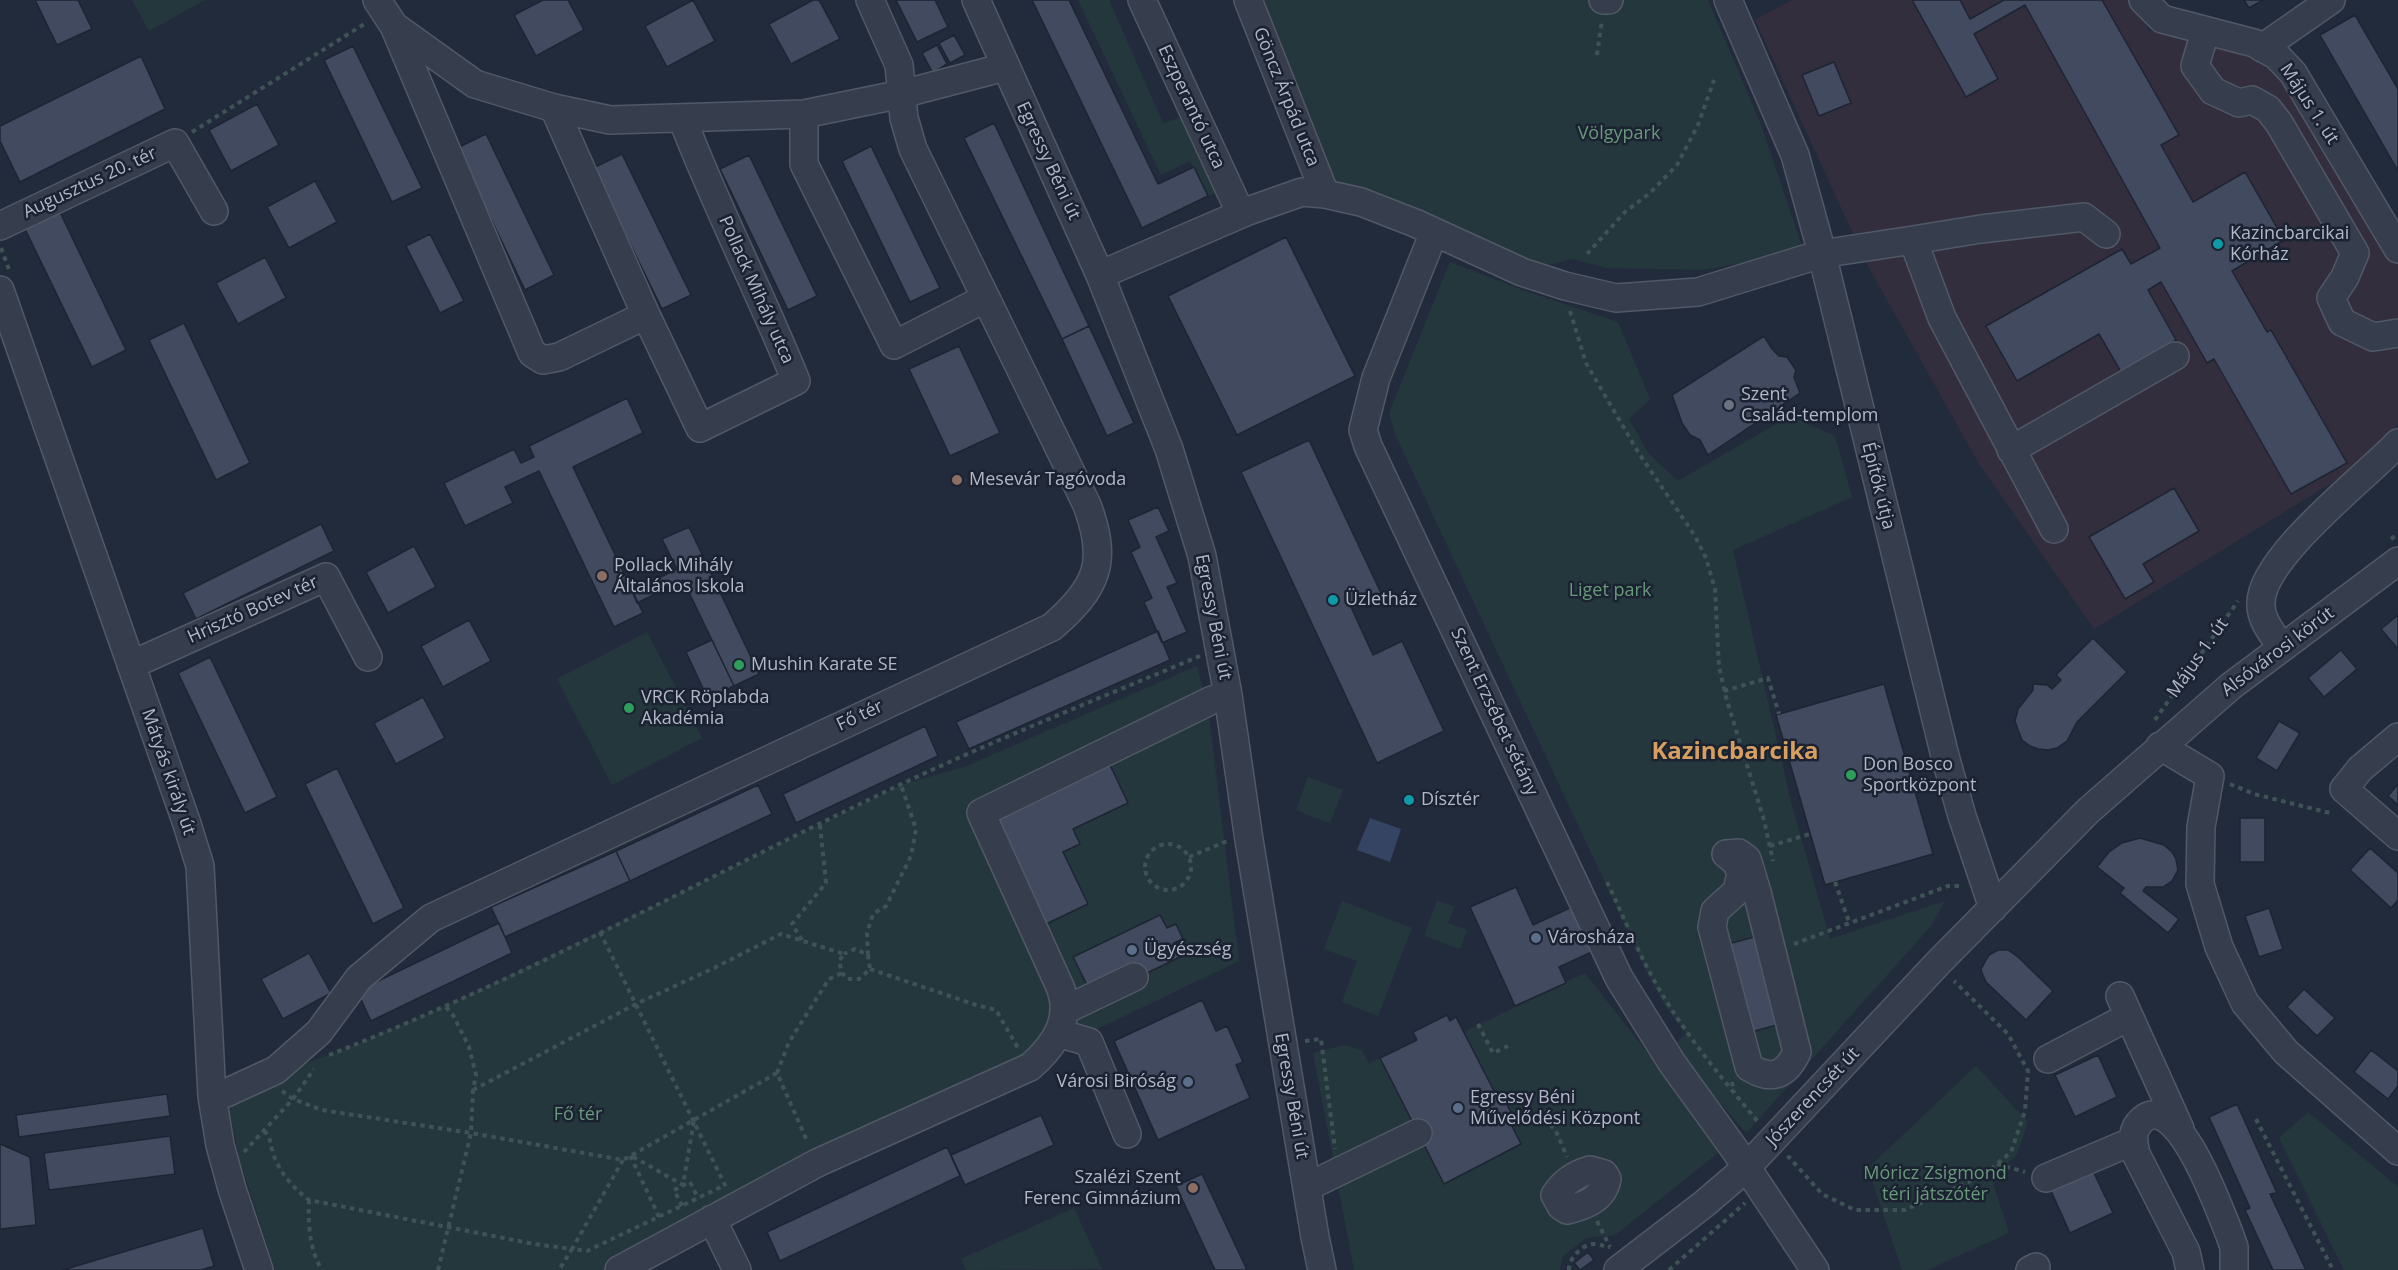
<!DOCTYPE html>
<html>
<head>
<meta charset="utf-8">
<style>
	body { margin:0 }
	canvas { display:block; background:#222b3c }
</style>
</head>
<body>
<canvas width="2398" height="1270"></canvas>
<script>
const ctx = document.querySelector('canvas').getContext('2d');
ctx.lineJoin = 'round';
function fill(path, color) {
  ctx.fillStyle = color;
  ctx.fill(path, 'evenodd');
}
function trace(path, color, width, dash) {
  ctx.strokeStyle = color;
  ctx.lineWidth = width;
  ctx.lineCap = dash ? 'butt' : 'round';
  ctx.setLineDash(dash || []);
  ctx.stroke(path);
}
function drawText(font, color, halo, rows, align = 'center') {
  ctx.font = font + ' "Open Sans",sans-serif';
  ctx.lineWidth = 5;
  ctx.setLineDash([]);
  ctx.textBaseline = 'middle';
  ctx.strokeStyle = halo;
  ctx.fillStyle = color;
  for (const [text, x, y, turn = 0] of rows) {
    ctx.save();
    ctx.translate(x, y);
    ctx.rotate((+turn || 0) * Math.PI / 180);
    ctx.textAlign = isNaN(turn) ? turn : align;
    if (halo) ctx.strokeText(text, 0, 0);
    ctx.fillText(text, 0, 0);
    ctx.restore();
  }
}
const medical = new Path2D(`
	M1792,0H2132L2148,30L2265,61L2290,81L2398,265V423L2389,439L2349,472L2094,629L1978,462L1868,266L1755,20Z`);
const green = new Path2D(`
	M132,0H205L149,31Z
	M1078,0H1109L1163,123L1188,115L1224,191L1208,196L1190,161L1161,175Z
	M1250,0H1708L1760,122L1803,249L1742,263L1702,270L1607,268L1572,259L1522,272L1325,194Z
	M1450,262L1517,288L1618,322L1650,399L1629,419L1649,454L1678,481L1790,416L1835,436L1852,497L1733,550L1791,802L1830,939L1945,901L1931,926L1746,1133L1672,1046L1686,1034L1664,1004L1646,970L1395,434L1389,413Z
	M647,632L702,738L612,785L557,679Z
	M1197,666L1208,709L1239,961L1043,1055L619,1270H275L239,1157L226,1093L355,1045L445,1006L600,932L901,785L964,767Z
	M1308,777L1343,790L1330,823L1296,810Z
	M1437,900L1454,907L1448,923L1467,930L1460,949L1424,936Z
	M1342,901L1412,928L1378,1016L1342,1002L1357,961L1324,949Z
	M1585,973L1723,1149L1615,1235L1586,1238L1563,1256L1560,1270H1354L1313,1053L1344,1045L1362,1050L1369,1064L1380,1058L1444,1183L1521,1144L1464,1032Z
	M1976,1066L2028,1122L2017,1154L1992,1180L2009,1233L1927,1270H1902L1868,1168Z
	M2308,1112L2398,1187V1270H2344L2279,1138Z
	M1074,1208L1102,1269L966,1270L961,1259Z`);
const water = new Path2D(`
	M1370,818L1401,829L1390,862L1357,850Z`);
const building = new Path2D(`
	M35,0H78L92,29L57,45Z
	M543,0H568L584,30L536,56L514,15Z
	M693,0L715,41L667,67L645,26Z
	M813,0H819L840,39L791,64L769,24Z
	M896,0H935L948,27L917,42Z
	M1032,0H1069L1158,184L1194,167L1208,196L1142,228Z
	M1912,0H1960L1970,19L2004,0H2102L2179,135L2161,145L2193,202L2245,172L2284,240L2232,271L2267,332L2271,330L2347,463L2291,494L2214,359L2207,363L2161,282L2148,290L2176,340L2121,372L2099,334L2017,381L1986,326L2122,249L2131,264L2160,248L2025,5L1974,34L1998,79L1966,97Z
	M2244,0H2263L2249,8Z
	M2355,15L2398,89V171L2320,35Z
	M954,35L965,55L950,63L939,43Z
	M937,45L947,64L933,73L922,53Z
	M353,46L422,188L392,202L324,60Z
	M141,56L165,109L20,182L0,141V126Z
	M1834,62L1851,103L1819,116L1802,75Z
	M257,104L279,145L231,171L209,130Z
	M994,123L1089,326L1062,339L964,138Z
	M486,134L554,275L525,290L457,148Z
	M871,146L940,288L910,302L842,161Z
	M622,154L691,295L662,309L593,168Z
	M749,155L817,296L788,310L720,169Z
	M315,181L337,222L289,248L267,207Z
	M59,210L126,350L92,367L24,227Z
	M430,234L464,301L440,313L406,246Z
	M1286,237L1355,376L1237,435L1168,296Z
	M265,257L286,298L238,324L216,283Z
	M184,323L250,463L216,480L149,340Z
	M1089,326L1134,423L1107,436L1062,339Z
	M1764,336L1772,349L1779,356L1787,357L1796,370L1794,377L1800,393L1708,455L1700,440L1690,435L1682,423L1672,395Z
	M959,346L1000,433L950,456L909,369Z
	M627,398L643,433L573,467L643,613L614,627L539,471L505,487L513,503L465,526L444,483L514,449L521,463L534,457L529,446Z
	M1309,440L1381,593L1351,607L1373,655L1402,641L1444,731L1377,763L1241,472Z
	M2174,488L2199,531L2143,564L2154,582L2125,599L2089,537Z
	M1158,507L1169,531L1156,537L1177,583L1167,587L1187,632L1162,643L1144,602L1152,598L1131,552L1140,547L1128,520Z
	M321,524L334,551L196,619L183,593Z
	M689,527L759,674L734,686L683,580L637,603L632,591L677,569L662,539Z
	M414,546L436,587L388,613L366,572Z
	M2398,615V648H2397L2381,629Z
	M469,620L491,661L443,687L421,646Z
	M1158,631L1170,660L969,749L956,722Z
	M2093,638L2127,672L2077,722L2067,741L2057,748L2048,750L2038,749L2030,746L2022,740L2018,730L2015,721L2018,709L2033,690V684L2047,685L2052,689L2061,680L2056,675Z
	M712,640L734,686L708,699L686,652Z
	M2341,650L2357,669L2324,697L2308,678Z
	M210,657L277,797L245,813L178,673Z
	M1884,684L1933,854L1825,885L1776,715Z
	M423,697L445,738L396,764L374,723Z
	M2279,721L2300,733L2277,771L2256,758Z
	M925,726L938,756L796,823L783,794Z
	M1110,765L1128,803L1073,829L1080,844L1063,852L1088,904L1044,925L994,820Z
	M337,768L404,908L373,924L305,784Z
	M2398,784V805L2388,796Z
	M758,785L772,814L630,881L616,851Z
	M2240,818H2265V862H2240Z
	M2140,838L2164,845L2172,852L2176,859L2178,870L2172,881L2163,887H2146L2143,891L2179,919L2168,933L2120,893L2124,888L2097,867L2109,852L2122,843Z
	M2370,848L2398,873V900L2391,908L2350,870Z
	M616,851L630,881L505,937L491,907Z
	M1516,887L1533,925L1574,906L1594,951L1559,967L1566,983L1515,1006L1470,907Z
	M2269,908L2283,949L2259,957L2245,916Z
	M1160,915L1167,928L1176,924L1183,939L1174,943L1180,957L1145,974L1090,991L1073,957Z
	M499,923L512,953L371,1021L357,991Z
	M1758,936L1781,1024L1747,1033L1724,945Z
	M1998,950H2008L2018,957L2053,991L2026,1020L1986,982L1982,973L1981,969L1989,955Z
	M309,953L331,993L283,1019L261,979Z
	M2304,989L2335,1018L2317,1036L2287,1007Z
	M1202,1000L1216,1031L1227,1026L1243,1062L1236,1065L1250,1098L1158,1140L1114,1041Z
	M1447,1015L1450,1021L1456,1017L1496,1095L1501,1093L1516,1122L1511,1124L1521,1144L1444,1184L1380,1058L1417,1040L1413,1032Z
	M2371,1050L2398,1071V1086L2388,1099L2354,1072Z
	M2098,1055L2117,1097L2075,1117L2055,1075Z
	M167,1094L170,1116L19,1137L16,1115Z
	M2237,1104L2277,1193L2270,1194L2306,1270H2273L2245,1210L2250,1208L2209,1117Z
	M1041,1115L1054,1145L965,1185L951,1155Z
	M170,1136L175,1174L49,1190L44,1153Z
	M0,1144L30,1157L36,1225L0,1229Z
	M947,1147L960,1176L780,1261L767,1232Z
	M2093,1171L2113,1213L2070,1233L2051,1191Z
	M1202,1174L1247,1270H1215L1176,1186Z
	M203,1228L214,1266L201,1270H63Z
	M1588,1252L1594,1260L1580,1270L1574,1263Z`);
const path = new Path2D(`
	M1597,55L1602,20
	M192,132L366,23
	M1,248L10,272
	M1587,254L1625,212L1650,193L1677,165L1698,125L1714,80
	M1570,311L1586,363L1638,452L1695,536L1706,558L1715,589L1719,667L1727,701L1764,820L1773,861
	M2391,539L2398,534
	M1724,691L1768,678L1779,714
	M2155,720L2238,601
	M2230,784L2254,794L2330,813
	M1145 867a23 23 0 1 1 46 0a23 23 0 1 1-46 0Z
	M1770,846L1810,834
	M1189,857L1227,841
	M1607,882C1621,911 1633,941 1648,969C1677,1025 1719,1075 1759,1123
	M1835,882L1849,922
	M600,932L726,1187
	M802,940L792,924L826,883L820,825
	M1794,944L1948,886H1962
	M868,955L867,933L873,914L886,906L911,856L916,829L901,785
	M870,969L976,1005L996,1010L1018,1048
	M1478,1024L1493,1053L1508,1046
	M1305,1041L1321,1039L1335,1149
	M329,1055C528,977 715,872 908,781C1004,736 1103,697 1200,656
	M777,1073L789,1042L829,979L842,973
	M1732,1082L1734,1093
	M473,1090L636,1004L714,968L781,934L844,954L839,961L842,973L847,979H859L870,969L868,955L855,949L844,954
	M282,1091L293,1099L322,1110L471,1133L623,1160L777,1073L808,1143
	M1544,1118L1556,1131L1567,1157
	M2256,1119L2333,1270
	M264,1131C271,1137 270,1144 273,1153C279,1172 293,1188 309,1200L534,1244L572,1249L559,1270
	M244,1152L293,1099L314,1069
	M1788,1159L1789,1157L1822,1194L1855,1210H1905L1984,1175L2011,1152L2025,1111L2028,1071L2008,1034L1954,981
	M623,1160L572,1249L587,1251L721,1187
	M1997,1164L2025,1172
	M309,1200C308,1223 309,1249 322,1270
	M682,1206L674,1190L690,1182L698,1198
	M659,1217L630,1155L683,1185L694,1120
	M1597,1221L1610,1247
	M438,1270L471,1133L473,1090L476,1075L469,1047L453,1015L445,1006
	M1569,1270C1568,1259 1583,1243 1595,1244C1601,1244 1604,1247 1610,1247
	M1669,1270L1745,1203`);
const minor = new Path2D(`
	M377,0L394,26L475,84L554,108L610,120L804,114L902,94L1005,67
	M976,0L1100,275L1169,449L1202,556L1228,695L1249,840L1315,1237L1322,1270
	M1142,0L1241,214
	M1248,0L1325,194
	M1603,0H1609
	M1728,0L1795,155L1819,242L1945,756L1962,816L1993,908
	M2143,0L2162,19L2254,43L2277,56L2293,73L2398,249
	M394,26L532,353L543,360L559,357L646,315
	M2205,32L2195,66L2213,91L2239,103L2252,100L2268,109L2279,123L2355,253L2345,277L2331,298L2342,322L2373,337L2398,333
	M2262,48L2331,0
	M554,108L646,315L700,428L796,381C760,292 716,207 682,118
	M804,114V164L894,345L986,298
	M0,226L175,143L214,211
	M1434,232L1376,378L1363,430L1368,446L1619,978L1672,1063L1735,1150L1815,1270
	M1913,240L1981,229L2084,217L2106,234
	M1100,275L1248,211L1302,192L1325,194L1361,202L1415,223L1522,272L1565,286L1616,298L1698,292L1821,254L1913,240L1942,318L2054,529
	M0,290L187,824L200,866L212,1096L220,1145L232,1189L259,1270
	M2011,450L2175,356
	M2282,648C2273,634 2260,620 2261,603C2261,557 2367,476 2398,443
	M131,665L326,577L368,657
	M2398,737L2360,769L2344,789L2398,836
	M2160,746L2210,776L2201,827L2200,884L2219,947L2245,1003L2286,1052L2398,1151
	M1739,853L1747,859L1757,892L1797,1052C1786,1076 1771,1081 1749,1067L1712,927L1715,911L1737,891L1741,873L1736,862L1726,854Z
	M2120,996L2180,1129
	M1065,1010L1134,977
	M1058,1033L1089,1042L1127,1134
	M2048,1059L2128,1017
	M212,1096L226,1093L276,1070L319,1032L359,978L431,918L1052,627C1098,587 1108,562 1087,505L913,149L904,118L899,65L870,0
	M1590,1170L1604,1174L1607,1179C1603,1199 1585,1206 1567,1210L1561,1206L1555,1195C1563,1183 1576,1174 1590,1170Z
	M2046,1178L2133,1141
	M1307,1187L1418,1133
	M712,1219L737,1270
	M619,1270L817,1163L1030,1067C1046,1053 1064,1032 1064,1009C1065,1002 1062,995 1061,989L981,813L1212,700L1228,695
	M1618,1270L1704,1204L1746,1168L1938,963L2088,811L2231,686L2398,561
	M2030,1270L2036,1267
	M2190,1270L2186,1252L2136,1154C2133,1140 2131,1130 2142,1120C2177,1088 2220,1211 2229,1233L2234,1247V1270`);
const markers = [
	[2218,244,6,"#0f9aa8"],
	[1729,405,6,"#6b7280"],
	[957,480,6,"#8d6e63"],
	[602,576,6,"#8d6e63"],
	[1333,600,6,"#0f9aa8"],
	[739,665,6,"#2e9e5b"],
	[629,708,6,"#2e9e5b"],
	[1851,775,6,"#2e9e5b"],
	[1409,800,6,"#0f9aa8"],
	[1536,938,6,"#5c6f8a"],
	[1132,950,6,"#5c6f8a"],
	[1188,1082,6,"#5c6f8a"],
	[1458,1108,6,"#5c6f8a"],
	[1193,1188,6,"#8d6e63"]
];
const streetNames = [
	["Göncz Árpád utca",1286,97,68],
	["Május 1. út",2309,104,57],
	["Eszperantó utca",1191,107,65],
	["Egressy Béni út",1048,161,65],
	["Augusztus 20. tér",90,183,-25],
	["Pollack Mihály utca",756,290,66],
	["Építők útja",1878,486,76],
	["Hrisztó Botev tér",253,610,-24],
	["Egressy Béni út",1213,617,79],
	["Alsóvárosi körút",2278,652,-37],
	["Május 1. út",2198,658,-55],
	["Szent Erzsébet sétány",1494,712,65],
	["Fő tér",860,716,-25],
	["Mátyás király út",168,772,71],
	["Egressy Béni út",1291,1096,80],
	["Jószerencsét út",1813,1097,-47]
];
const parkNames = [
	["Völgypark",1619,134],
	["Liget park",1610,591],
	["Fő tér",578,1115],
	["Móricz Zsigmond",1935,1174],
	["téri játszótér",1935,1195]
];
const poiNames = [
	["Kazincbarcikai",2230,234],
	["Kórház",2230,255],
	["Szent",1741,395],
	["Család-templom",1741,416],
	["Mesevár Tagóvoda",969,480],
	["Pollack Mihály",614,566],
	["Általános Iskola",614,587],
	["Üzletház",1345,600],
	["Mushin Karate SE",751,665],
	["VRCK Röplabda",641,698],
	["Akadémia",641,719],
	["Don Bosco",1863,765],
	["Sportközpont",1863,786],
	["Dísztér",1421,800],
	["Városháza",1548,938],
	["Ügyészség",1144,950],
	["Városi Biróság",1176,1082,"right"],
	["Egressy Béni",1470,1098],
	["Művelődési Központ",1470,1119],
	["Szalézi Szent",1181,1178,"right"],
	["Ferenc Gimnázium",1181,1199,"right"]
];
const districtNames = [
	["Kazincbarcika",1735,752]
];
fill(medical, '#322e3d');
fill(green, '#24373d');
fill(water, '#364463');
fill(building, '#414a5e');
trace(building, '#1d2433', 1.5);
trace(minor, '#515867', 30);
trace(path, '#3f5357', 4, [4.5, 4.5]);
trace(minor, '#363d4c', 27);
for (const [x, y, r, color] of markers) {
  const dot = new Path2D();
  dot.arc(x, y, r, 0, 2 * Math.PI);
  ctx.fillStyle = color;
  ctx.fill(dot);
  trace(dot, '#1b2231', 2);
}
drawText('18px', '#b2b8c8', '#1b2231', streetNames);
drawText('18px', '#689979', '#1b2231', parkNames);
drawText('18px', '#b2b8c8', '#1b2231', poiNames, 'left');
drawText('bold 24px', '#d69f5f', '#1b2231', districtNames);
</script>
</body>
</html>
